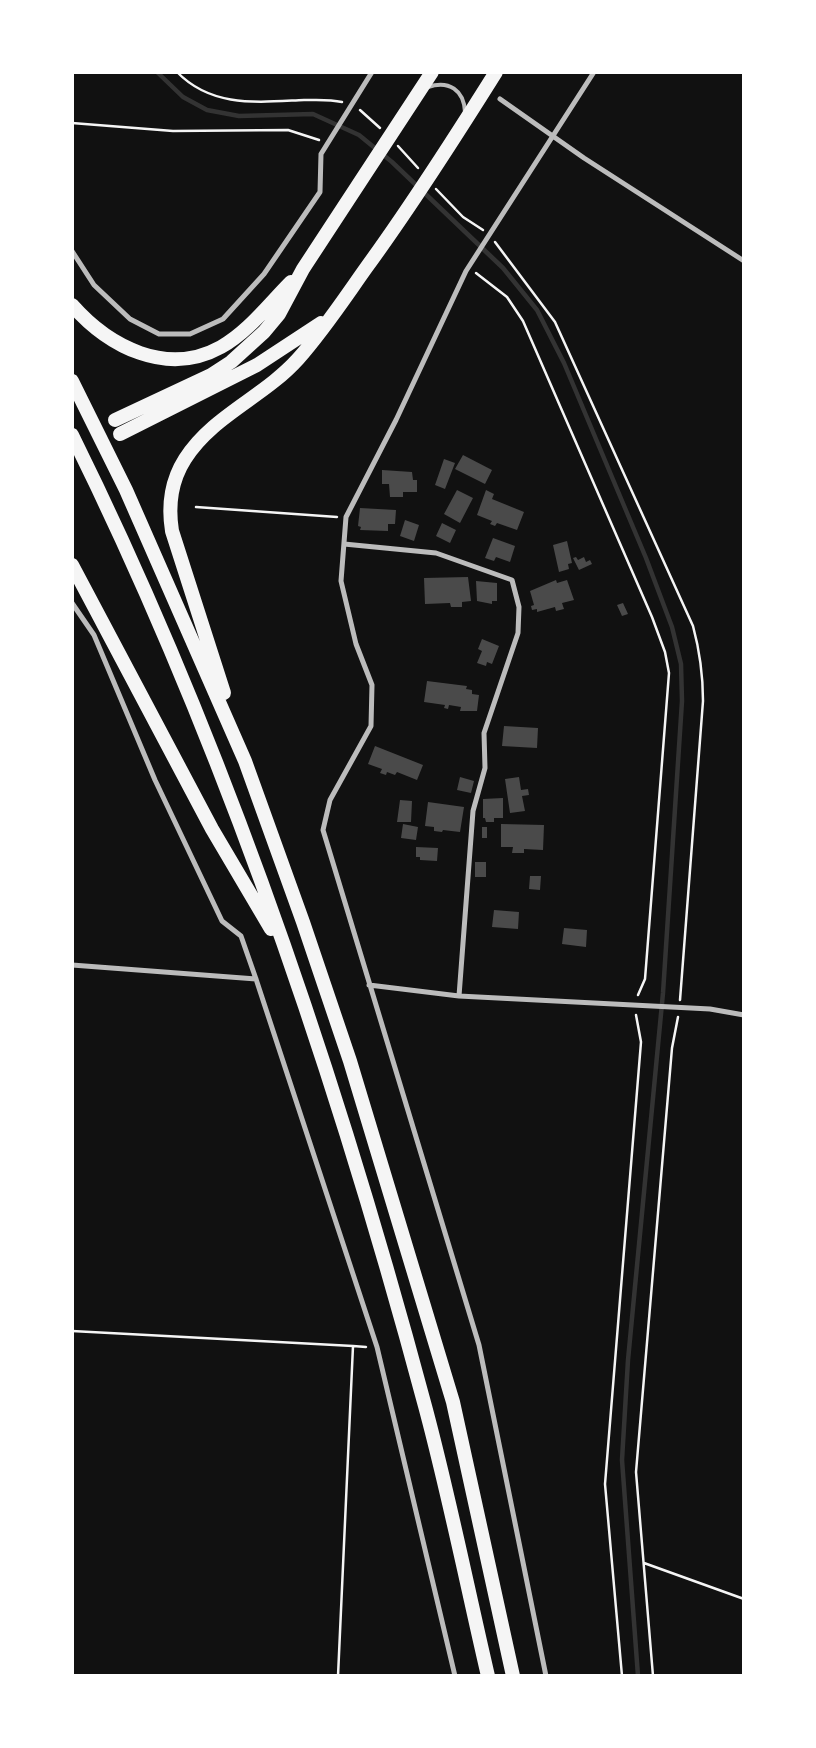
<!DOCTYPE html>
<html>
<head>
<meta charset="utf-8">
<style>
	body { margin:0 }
	#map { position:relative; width:816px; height:1748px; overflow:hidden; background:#111; font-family:Rubik,sans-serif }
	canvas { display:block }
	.frame { position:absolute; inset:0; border:74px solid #fff; pointer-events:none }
</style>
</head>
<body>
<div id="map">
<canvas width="816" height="1748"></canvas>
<div class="frame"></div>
</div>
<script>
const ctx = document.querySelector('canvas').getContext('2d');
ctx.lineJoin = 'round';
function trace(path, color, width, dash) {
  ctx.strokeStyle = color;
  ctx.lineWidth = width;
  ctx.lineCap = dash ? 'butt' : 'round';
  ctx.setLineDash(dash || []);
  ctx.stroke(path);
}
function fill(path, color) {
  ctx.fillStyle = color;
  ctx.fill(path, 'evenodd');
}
const stream = new Path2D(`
	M157,72L183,97L207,110L239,116L313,114L359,135L392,162L503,268L537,310L564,363L646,558L672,627L681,664L682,701L663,993L628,1360L622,1460L638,1676`);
const building = new Path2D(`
	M463,455L492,470L485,484L455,469Z
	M444,459L455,463L445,489L435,485Z
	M382,470L412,472L413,480H417V492H403V497H390L389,484H382Z
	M457,490L473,498L460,523L444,514Z
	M486,490L494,494L492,499L524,512L517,530L497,523L495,526L490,524L492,521L477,515Z
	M360,508L396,510L395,524H388V531L360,530L361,527L358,526Z
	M405,520L419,525L414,541L400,536Z
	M442,523L456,530L450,543L436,536Z
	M493,538L515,546L510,562L496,557L494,561L485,558Z
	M567,541L572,563L568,564L569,569L559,572L553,545Z
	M576,557L578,560L584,557L586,562L590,560L592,564L579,570L573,558Z
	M468,577L471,601L462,602V607H451L450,603L425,604L424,578Z
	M556,580L557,583L567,580L574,600L562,603L564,609L556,611L555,607L537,612V609L532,610L531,606L534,605L530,591Z
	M476,581L497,583V601H492V604L477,601Z
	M623,603L628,614L622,616L617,605Z
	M482,639L499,646L492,664L487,662L486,666L477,663L482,651L478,649Z
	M427,681L467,686L466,689L472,690V694L479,695L477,711H460L461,707L449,705L448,709L444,708L445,705L424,702Z
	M504,726L538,728L537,748L502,746Z
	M375,746L423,765L417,780L397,772L395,775L387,772L386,775L380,773L382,769L368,764Z
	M460,777L474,781L471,793L457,790Z
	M519,777L521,790L528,789L529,795L522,796L525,811L510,813L505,779Z
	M503,798V818H494V822H486L485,818H483V799Z
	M400,800L412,801L411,822H397Z
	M428,802L464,807L460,832L443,830L442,832L434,831V827L425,826Z
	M403,824L418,827L416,840L401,838Z
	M501,824L544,825L543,850L524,849V853H512L513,847H501Z
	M482,827H487V838H482Z
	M416,847L438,848L437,861L420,860V857H416Z
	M475,862H486V877H475Z
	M530,876H541L540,890L529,889Z
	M494,910L519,912L518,929L492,927Z
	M564,928L587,930L586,947L562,944Z`);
const path = new Path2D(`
	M177,72C212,108 258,102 304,100C317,100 329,99 342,102
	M360,110L380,128
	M72,123L173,131L288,130L319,140
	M398,146L418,168
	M436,189L463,217L483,230
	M495,242L555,322L693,626C700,652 703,674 703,701L680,1000
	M476,273L507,297L523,321L652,617L665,652L669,673L645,979L638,995
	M196,507L337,517
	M72,1331L353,1346
	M644,1563L744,1599
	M338,1676L353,1346L366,1347
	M622,1676L605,1484L641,1042L636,1015
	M653,1676L636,1472L672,1048L678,1017`);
const service = new Path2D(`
	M428,87C449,80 464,90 465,112`);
const minor = new Path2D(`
	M500,99L584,158L744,261
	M72,251L94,285L130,319L159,334H190L223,319L264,274L320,192L321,154L372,72
	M344,544L436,553L512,580L519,607L518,633L484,733L485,768L473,811L459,996
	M72,603L94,635L155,780L222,921L241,936L256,979L377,1347L455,1676
	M72,965L256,979
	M369,985L459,996L710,1009L744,1015
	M546,1676L479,1345L323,830L330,800L371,726L372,685L356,644L341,581L346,517L396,420L466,271L594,72`);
const motorway = new Path2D(`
	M72,305C109,347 167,377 221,347C248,332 269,304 291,282
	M72,381L126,490L245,761L303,922L350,1061L453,1402L513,1676
	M115,420L211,375L231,362L264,332L279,314L303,269L432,72
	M120,434L257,365L321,323
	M72,435C223,740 337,1077 425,1406C449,1495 467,1586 488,1676
	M72,565L212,829L271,929
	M224,693L172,531C168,506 171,481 185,459C212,416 264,397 298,359C323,331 344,299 366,268C412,205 454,139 496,72`);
trace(stream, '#333', 4.5);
fill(building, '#4a4a4a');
trace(path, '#f5f5f5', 2.5);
trace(service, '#bcbcbc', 4);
trace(minor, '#bcbcbc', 5);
trace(motorway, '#f5f5f5', 14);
</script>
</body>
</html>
